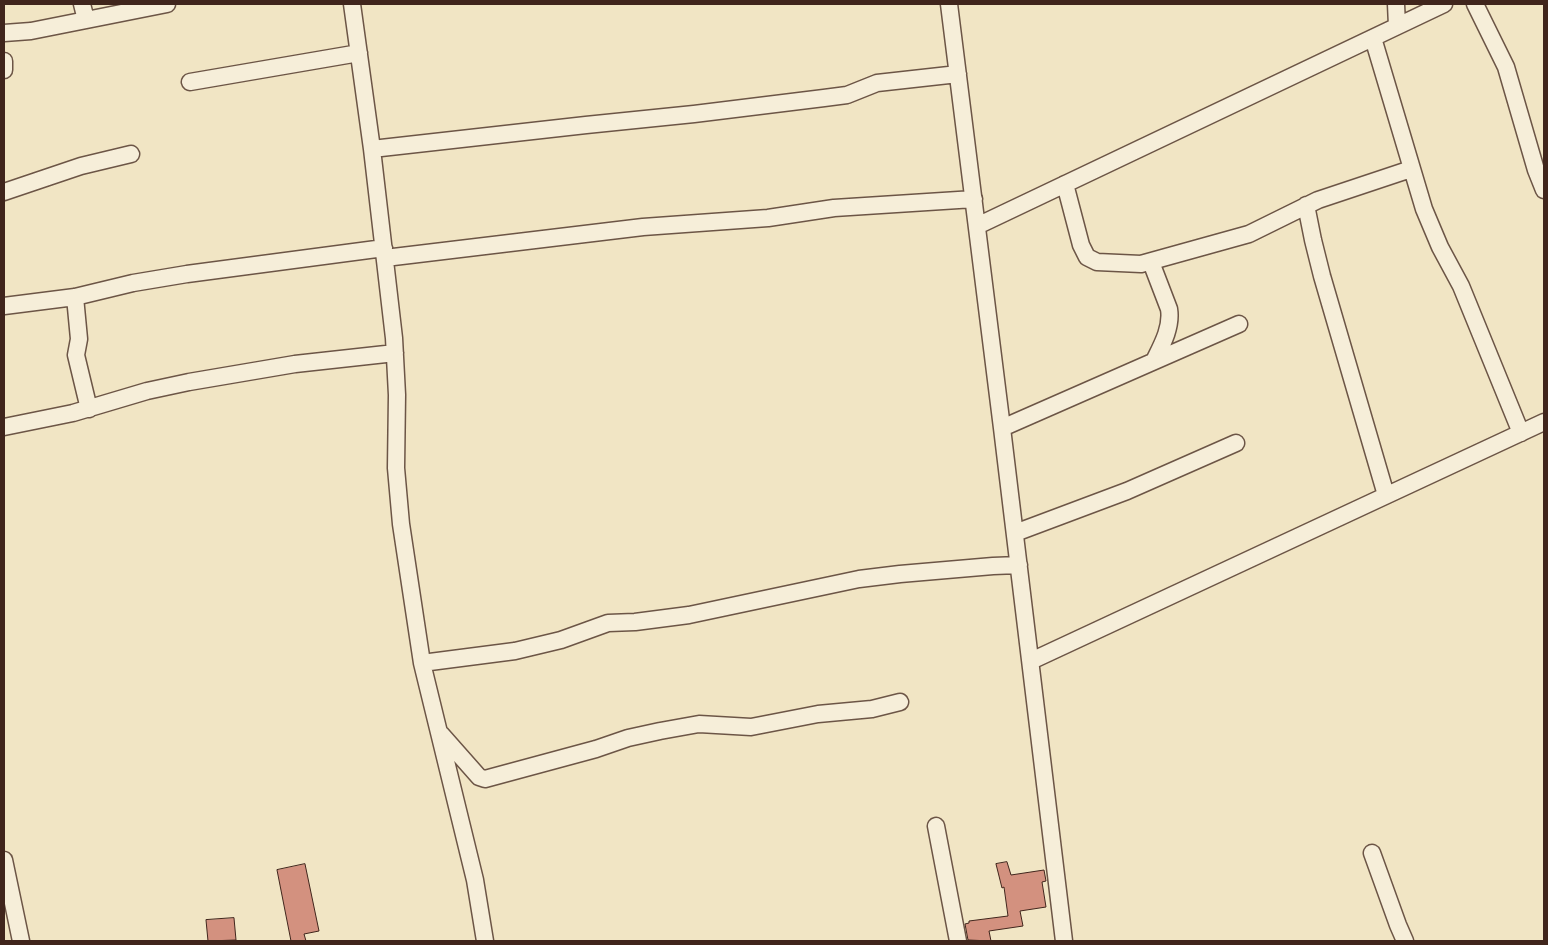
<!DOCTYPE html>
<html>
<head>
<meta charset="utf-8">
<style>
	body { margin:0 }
	#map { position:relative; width:1548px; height:945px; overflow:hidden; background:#f1e5c4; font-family:"Libre Bodoni",serif }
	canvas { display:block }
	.frame { position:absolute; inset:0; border:5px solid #40251c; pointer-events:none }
</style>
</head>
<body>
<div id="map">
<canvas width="1548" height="945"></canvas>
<div class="frame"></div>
</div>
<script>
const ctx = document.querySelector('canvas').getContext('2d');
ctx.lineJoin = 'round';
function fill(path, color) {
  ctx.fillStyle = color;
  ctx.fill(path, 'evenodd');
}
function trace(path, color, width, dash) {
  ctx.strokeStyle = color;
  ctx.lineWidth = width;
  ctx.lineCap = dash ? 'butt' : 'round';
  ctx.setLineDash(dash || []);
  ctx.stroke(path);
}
const building = new Path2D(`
	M1007,862L1011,875L1044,870L1046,881L1042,882L1046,907L1020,911L1023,926L989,931L991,941L968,940L965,924L969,923V921L1008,916L1004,887L1002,888L996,864Z
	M305,864L319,931L304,934L306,941H291L277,870Z
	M234,918L236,940L208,941L206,920Z`);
const minor = new Path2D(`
	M82,4L86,20
	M352,4L372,149L394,338L397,395L396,468L401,524L422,663L475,880L485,941
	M949,4L1002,428L1064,941
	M1396,4L1397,26
	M1475,4L1506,67L1536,170L1544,190
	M4,33L31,31L167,4
	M1373,38L1424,209L1440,247L1461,286L1521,433
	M4,61V70
	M190,82L359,53
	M372,149L586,125L694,114L824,98L847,95L877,83L958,74
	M1065,184L1081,245L1087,257L1097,262L1141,264L1249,234L1318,200L1411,169
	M4,192L81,166L131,154
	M1306,205L1313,240L1322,276L1386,495
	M977,226L1444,4
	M385,258L643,227L768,218L834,208L974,199
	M1151,262L1169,309C1172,327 1162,345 1154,361
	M75,297L79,339L76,355L89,409
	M4,306L75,297L133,283L187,274L384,248
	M4,427L73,413L147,391L189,382L295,364L395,353
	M1002,428L1239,324
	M1015,533L1127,491L1236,443
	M1031,661L1544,422
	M422,663L515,651L561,640L608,623L635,622L689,615L859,579L900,574L993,566L1019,565
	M441,734L479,777L485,779L596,749L628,738L660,731L699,724L751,727L818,714L872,709L900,702
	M936,826L958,941
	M1372,853L1398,925L1405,941
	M4,860L21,941`);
fill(building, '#d3917f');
trace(building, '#40251c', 1);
trace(minor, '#6c5546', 19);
trace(minor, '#f6eed9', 16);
</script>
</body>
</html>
